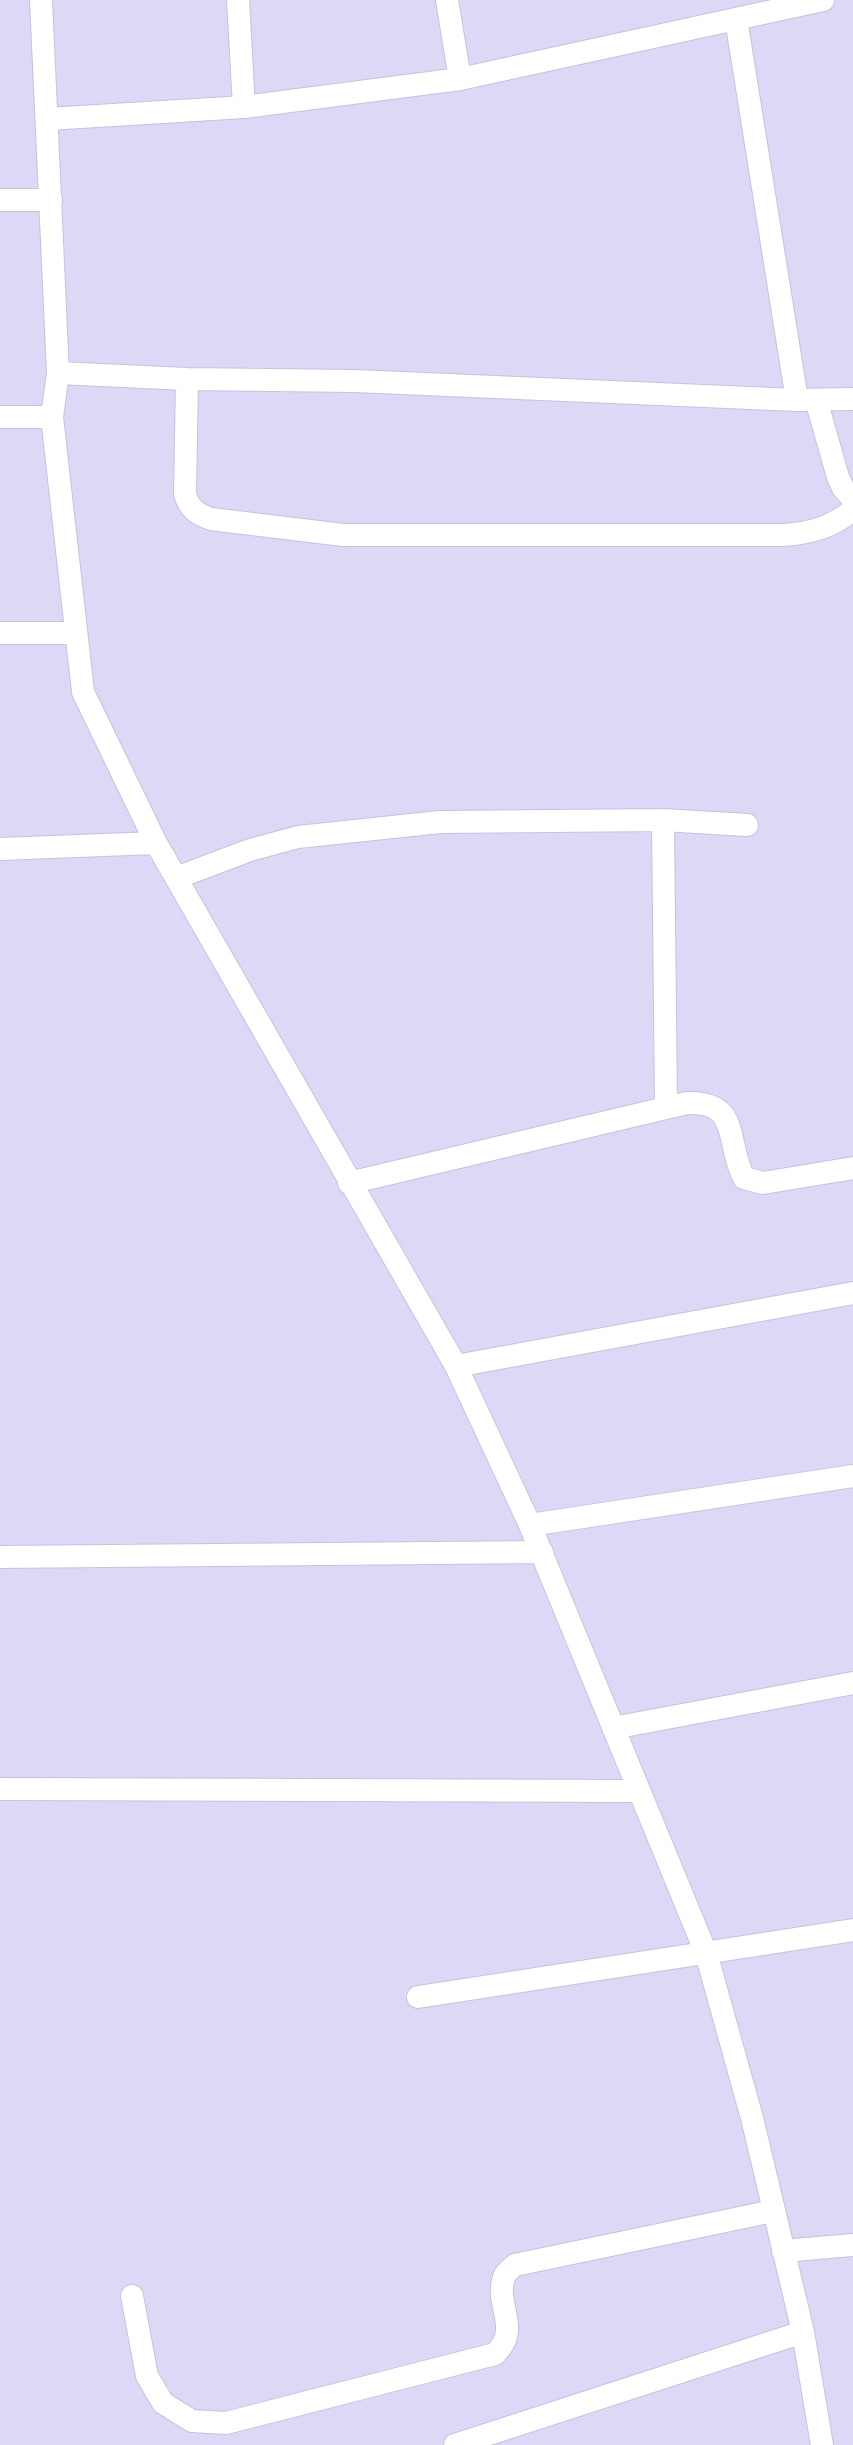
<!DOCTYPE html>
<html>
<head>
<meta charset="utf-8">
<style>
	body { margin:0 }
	canvas { display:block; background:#e9e3fa }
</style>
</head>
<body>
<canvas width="853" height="2445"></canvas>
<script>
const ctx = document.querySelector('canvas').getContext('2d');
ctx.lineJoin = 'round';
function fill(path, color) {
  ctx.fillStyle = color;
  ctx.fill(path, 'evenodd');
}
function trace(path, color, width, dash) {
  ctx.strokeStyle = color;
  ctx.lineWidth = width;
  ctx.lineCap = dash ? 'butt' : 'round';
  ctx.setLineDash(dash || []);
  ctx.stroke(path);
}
const residential = new Path2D(`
	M0,0H853V2445H0Z`);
const street = new Path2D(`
	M41,0L58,373L52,417L83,692L156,843L456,1366L530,1525L706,1953L752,2118L803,2332L822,2445
	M238,0L244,107
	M447,0L460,79
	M736,19L797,400
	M48,119L244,107L460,79L823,0
	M0,200H51
	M58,373L187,379L355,381L797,400L853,399
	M187,379L185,494C189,509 197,514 211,519L343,535H784C812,533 831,527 853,510
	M816,400L838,477L843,488L853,499
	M0,417H52
	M0,633H76
	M663,820L666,1108
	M0,849L156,843
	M176,878L250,850L298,837L440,822L663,820L747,825
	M349,1183L687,1103C742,1101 725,1143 744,1178L763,1183L853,1168
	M456,1366L853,1293
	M530,1525L853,1476
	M0,1557L542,1552
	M613,1728L853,1683
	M0,1789L639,1791
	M418,1997L853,1930
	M783,2251L853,2245
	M132,2296L147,2376L163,2403L192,2421L226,2423L495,2354C522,2328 494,2305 504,2277C506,2272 511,2268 515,2265L773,2211
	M455,2445L803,2332`);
fill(residential, '#dfd7f6');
trace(street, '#c6c2e0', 24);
trace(street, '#fff', 22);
</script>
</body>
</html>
